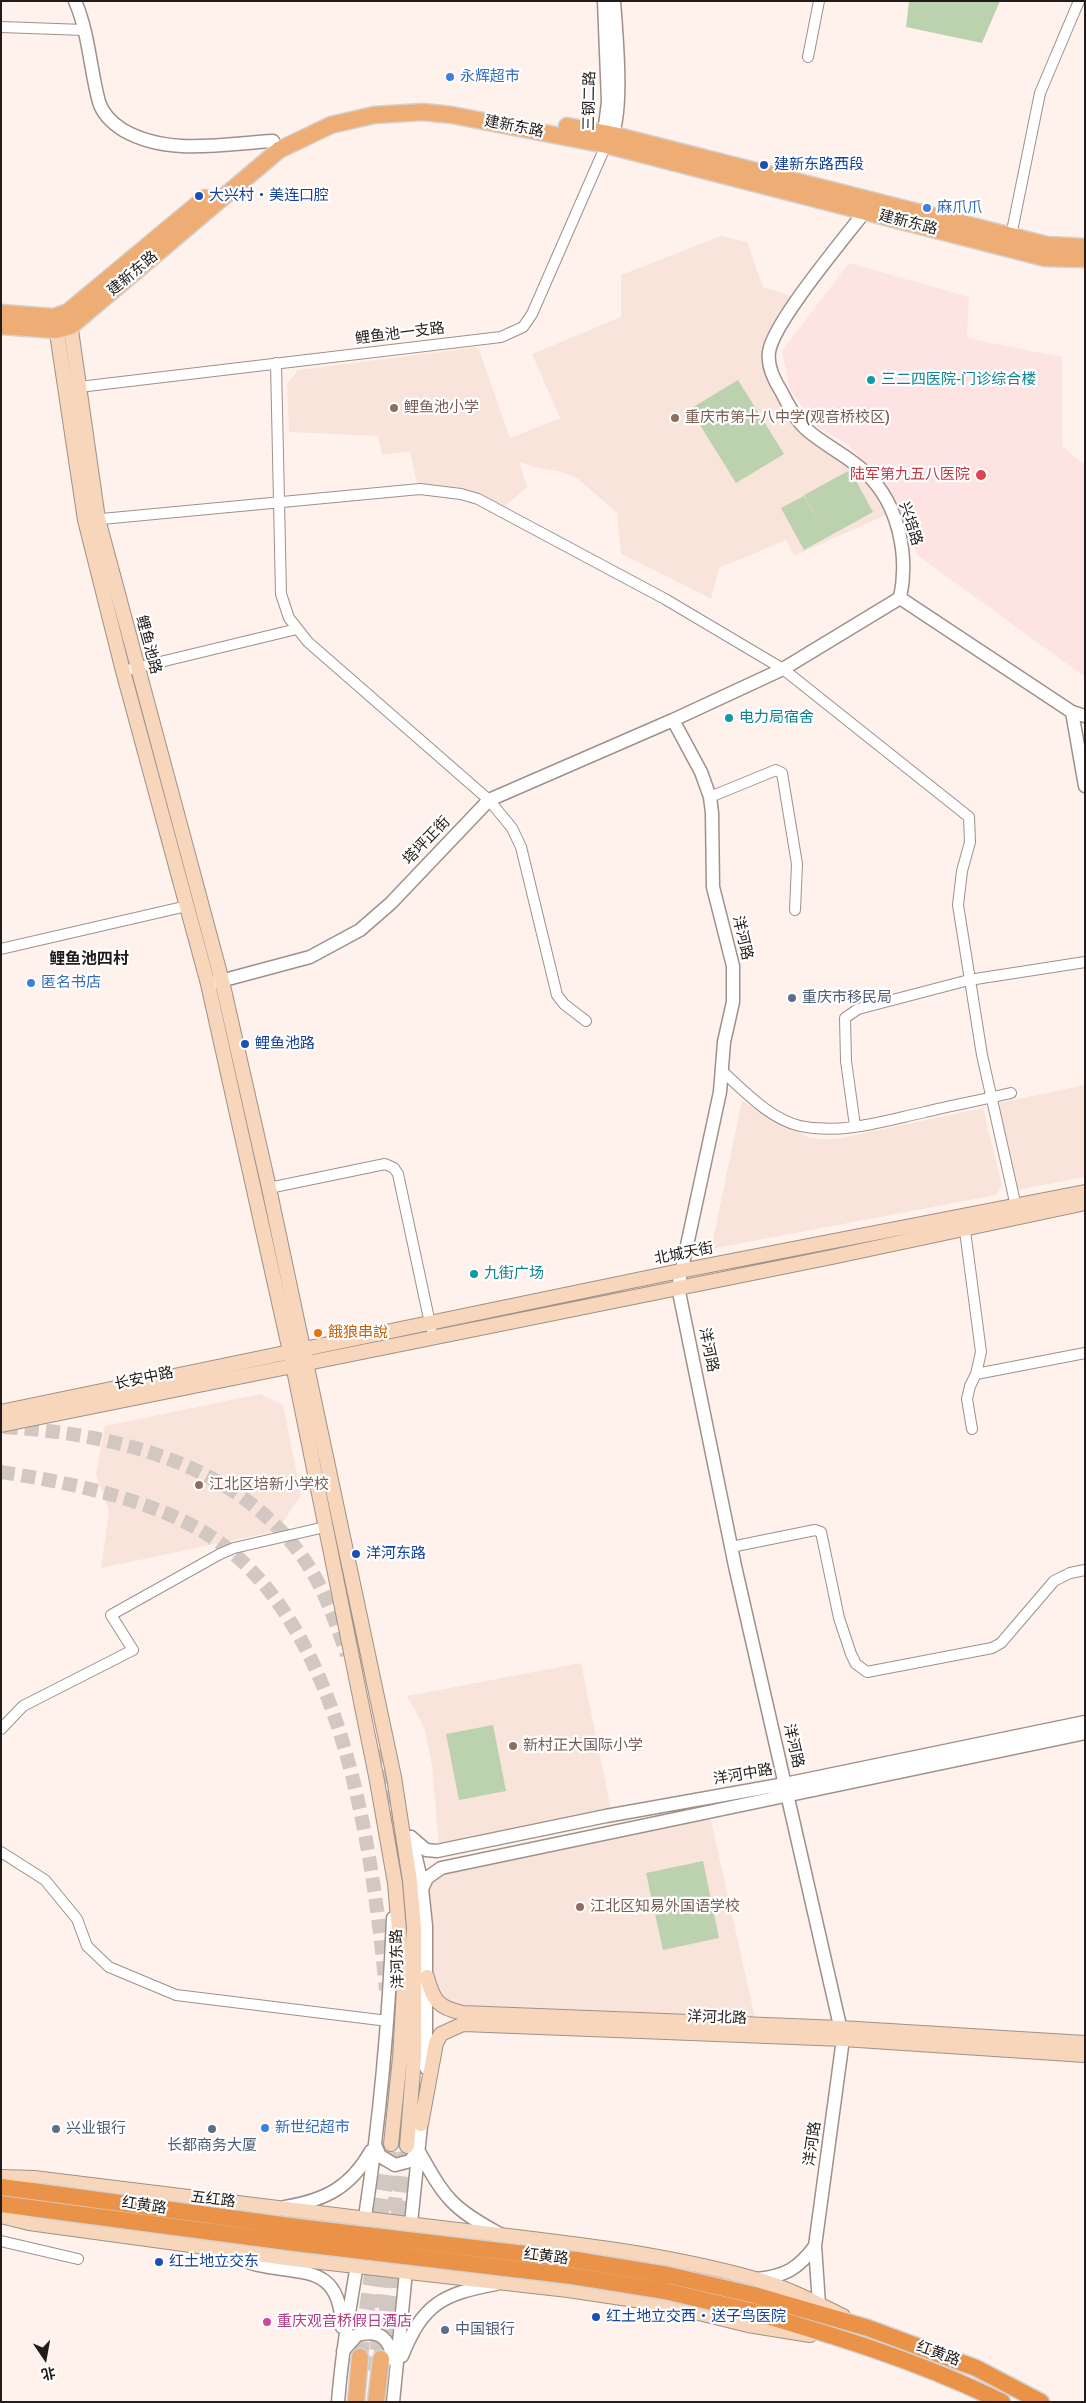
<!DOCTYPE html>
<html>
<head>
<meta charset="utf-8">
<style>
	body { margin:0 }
	#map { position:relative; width:1086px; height:2403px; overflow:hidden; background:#fff2ec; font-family:Signika,"Noto Sans SC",sans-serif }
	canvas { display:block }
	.frame { position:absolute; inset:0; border:2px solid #211c19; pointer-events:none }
	.north { position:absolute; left:20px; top:2333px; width:50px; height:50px; -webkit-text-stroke:4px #fff; paint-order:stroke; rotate:168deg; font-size:14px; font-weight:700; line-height:20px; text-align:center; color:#211c19 }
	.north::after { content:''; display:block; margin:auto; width:18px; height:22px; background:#211c19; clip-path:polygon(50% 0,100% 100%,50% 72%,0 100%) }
</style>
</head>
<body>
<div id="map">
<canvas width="1086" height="2403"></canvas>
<div class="frame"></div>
<div class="north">北</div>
</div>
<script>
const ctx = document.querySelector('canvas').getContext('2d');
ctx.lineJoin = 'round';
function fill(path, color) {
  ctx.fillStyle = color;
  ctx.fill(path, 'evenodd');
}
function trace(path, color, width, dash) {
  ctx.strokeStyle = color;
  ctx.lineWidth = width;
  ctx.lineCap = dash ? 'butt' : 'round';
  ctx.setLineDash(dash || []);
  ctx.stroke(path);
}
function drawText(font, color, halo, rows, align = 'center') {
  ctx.font = font + ' Signika,"Noto Sans SC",sans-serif';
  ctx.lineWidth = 4.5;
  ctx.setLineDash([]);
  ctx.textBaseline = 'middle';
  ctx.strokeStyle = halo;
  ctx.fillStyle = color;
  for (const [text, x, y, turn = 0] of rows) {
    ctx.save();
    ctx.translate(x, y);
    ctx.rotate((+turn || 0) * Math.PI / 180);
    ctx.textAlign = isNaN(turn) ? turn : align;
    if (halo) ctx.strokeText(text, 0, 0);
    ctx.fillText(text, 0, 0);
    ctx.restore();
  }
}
const built = new Path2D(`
	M721,236L747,242L763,287L795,297L765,351L790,417L864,479L876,495L886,515L794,556L786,540L719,568L711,599L621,554L617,513L578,479L562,472L533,467L519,461L527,487L505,506L479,494L461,488L417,483L410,451L382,455L378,436L289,432L287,384L298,370L478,347L510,438L560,418L532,354L621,317V275Z
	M1085,1085V1177L1017,1190L999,1103Z
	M742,1101L810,1138L820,1139H836L983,1108L1002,1186L996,1195L711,1249Z
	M260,1394L283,1405L301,1495L277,1531L101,1568L109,1511L96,1475L105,1426Z
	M581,1663L611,1810L439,1846L432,1766L424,1727L407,1696Z
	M710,1816L755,2018L462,2009L444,2003L434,1986L429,1890L438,1874Z`);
const medical = new Path2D(`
	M849,263L969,297L967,338L1062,357V446L1085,465V677L917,555L906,520L886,485L847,444L817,427L790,390L782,351Z`);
const green = new Path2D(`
	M909,1H1000L982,43L906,27Z
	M738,380L784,454L736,483L690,409Z
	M850,470L873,512L804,550L781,508L804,496L824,532L804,495Z
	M493,1725L506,1791L459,1800L446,1734Z
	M703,1861L719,1938L663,1950L646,1873Z`);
const secondaryTunnel = new Path2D(`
	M4,1427C117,1434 242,1464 308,1565C326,1593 336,1624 347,1655
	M1,1472C67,1482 157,1500 213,1538C343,1626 372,1846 386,1990
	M377,1750L392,1812L406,1936
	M389,2039L392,2092
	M391,2232L402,2146L405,2062
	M374,2371L388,2259`);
const primaryTunnel = new Path2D(`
	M360,2357L391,2144
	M381,2359L407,2146`);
const minor = new Path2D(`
	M1,27L84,30
	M808,57L819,1
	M1011,236L1040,93L1079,1
	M276,363L281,594L289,618L308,642L489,800L512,828L521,847L557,995L564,1004L586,1021
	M79,387L501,337L523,327L532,314L606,145
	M91,520L420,489L461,494L478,499L665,599L783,669L969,817L970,842L962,871L958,905L982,1055L1017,1211
	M123,671L297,629
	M710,797L776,770L782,773L797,864L795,910
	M1,949L187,906
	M722,1071C744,1091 770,1119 800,1126C842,1135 884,1121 925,1112C953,1105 982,1100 1011,1093
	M855,1126L846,1061L845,1018L858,1009L969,980L1085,962
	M269,1188L385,1164L394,1168L398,1174L431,1328
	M964,1223L981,1352L976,1374L970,1386L967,1399L972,1429
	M976,1374L1085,1353
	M731,1547L815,1530L821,1532L839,1618L851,1654L856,1664L867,1672L992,1648L1001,1643L1054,1581L1070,1573L1085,1570
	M1,1729L23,1706L133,1650L111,1615L220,1554L234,1548L325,1527
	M1,1852L45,1880L77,1919L87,1946L109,1967L176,1995L388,2021
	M1,2241L78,2259`);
const tertiary = new Path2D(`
	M75,1C89,33 90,69 99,102C103,115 112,123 123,130C168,156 223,144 273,141
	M604,1L608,102L604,133L606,142
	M609,141C625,120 616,30 614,1
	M870,205C848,234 773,322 769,352C767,366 774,380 781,391C788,404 795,419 806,429C825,446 849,456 867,474C899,505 909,556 900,598L1072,712L1085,716
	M1072,712L1085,786
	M213,983L310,957L360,930L391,903L489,800L673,720
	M411,1837L426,1850L437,1851L606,1816L785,1784L1085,1722
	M411,1837L421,1879L426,1926V2068
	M422,1889L427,1878L441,1868L1085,1733
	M375,2145L380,2156L395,2165L410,2161L418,2150C445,2198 451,2208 500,2234
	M285,2207C325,2200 350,2188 371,2151
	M410,2233L422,2116
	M815,2246L843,2039L735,1566L678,1287L720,1092L724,1042L733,1002V966L713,887L712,813L710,797L701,772L673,720L783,669L900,598
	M225,2254C236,2257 247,2262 258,2265C303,2275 340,2264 342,2327
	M757,2279C785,2276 798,2269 815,2246L819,2304
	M343,2351L357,2335C381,2329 389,2339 394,2360
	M402,2356C423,2304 442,2294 496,2284
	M338,2402C343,2339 355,2279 365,2217C380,2118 389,2018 393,1918
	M393,2402L407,2262`);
const secondary = new Path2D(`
	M69,316L98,519L222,981L269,1188L394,1777L410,1881L414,1928V2058L407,2146
	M55,320L85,520L123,671L208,984L293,1365L377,1781L395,1883L404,1989L400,2058L391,2144
	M1,1412L680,1271L1085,1192
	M1,1425L832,1257L1085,1203
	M427,1977C433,2001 439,2008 463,2013L841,2028L1085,2043
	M421,2124L436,2043L441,2034L463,2024L843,2039L1085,2055
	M1,2177L34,2178C172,2195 311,2212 449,2229C551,2241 655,2251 755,2279C786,2287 814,2302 843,2316
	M1,2216L29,2223L294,2259L568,2290L662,2304L748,2325L810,2335`);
const primary = new Path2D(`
	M567,126L614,135L1047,245L1085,247
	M1,313L54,317L68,312L205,198
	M1,326L56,330L71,326L279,150L331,125L374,115L423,112L452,115L606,145L1045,258L1085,259
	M356,2402L360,2357
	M376,2402L381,2359`);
const trunk = new Path2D(`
	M1,2187L32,2191
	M1,2204L31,2208
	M754,2295L868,2328L976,2368L1041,2402
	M750,2311C836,2336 921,2362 1002,2402`);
const trunkBridge = new Path2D(`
	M32,2191L297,2227L576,2260L668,2275L754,2295
	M31,2208L295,2243L572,2276L665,2291L750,2311`);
const markers = [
	[450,77,5,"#3f7fe0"],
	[764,165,5,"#1a4fb4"],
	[199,196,5,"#1a4fb4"],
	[927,208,5,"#3f7fe0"],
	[871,380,5,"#0f9aa8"],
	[394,408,5,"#8d6e63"],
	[675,418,5,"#8d6e63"],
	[981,475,6,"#e0444e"],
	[729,718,5,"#0f9aa8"],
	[31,983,5,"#3f7fe0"],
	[792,998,5,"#5c6f8a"],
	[245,1044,5,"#1a4fb4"],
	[474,1274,5,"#0f9aa8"],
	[318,1333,5,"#e8710a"],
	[199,1485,5,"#8d6e63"],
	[356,1554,5,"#1a4fb4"],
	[513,1746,5,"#8d6e63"],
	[580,1907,5,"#8d6e63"],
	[265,2128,5,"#3f7fe0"],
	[56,2129,5,"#5c6f8a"],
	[212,2129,5,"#5c6f8a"],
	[159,2262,5,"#1a4fb4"],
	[596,2317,5,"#1a4fb4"],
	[267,2322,5,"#d1479c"],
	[445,2330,5,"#5c6f8a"]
];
const shopNames = [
	["永辉超市",460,77],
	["麻爪爪",937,208],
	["匿名书店",41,983],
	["新世纪超市",275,2128]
];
const streetNames = [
	["三钢二路",590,101,-89],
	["建新东路",514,127,11],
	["建新东路",908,223,14],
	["建新东路",133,274,-40],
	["鲤鱼池一支路",400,334,-7],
	["兴培路",910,524,72],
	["鲤鱼池路",148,645,75],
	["塔坪正街",427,841,-46],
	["洋河路",742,938,77],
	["北城天街",684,1254,-11],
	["洋河路",708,1350,78],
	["长安中路",144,1379,-12],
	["洋河路",793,1746,77],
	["洋河中路",743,1775,-10],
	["洋河东路",398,1959,-92],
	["洋河北路",717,2018,2],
	["洋河路",813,2144,-82],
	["五红路",213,2200,7],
	["红黄路",144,2206,8],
	["红黄路",546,2257,7],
	["红黄路",938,2354,20]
];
const transitNames = [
	["建新东路西段",774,165],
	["大兴村‧美连口腔",209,196],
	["鲤鱼池路",255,1044],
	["洋河东路",366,1554],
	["红土地立交东",169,2262],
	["红土地立交西‧送子鸟医院",606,2317]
];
const cultureNames = [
	["三二四医院-门诊综合楼",881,380],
	["电力局宿舍",739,718],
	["九街广场",484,1274]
];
const educationNames = [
	["鲤鱼池小学",404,408],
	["重庆市第十八中学(观音桥校区)",685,418],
	["江北区培新小学校",209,1485],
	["新村正大国际小学",523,1746],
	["江北区知易外国语学校",590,1907]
];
const healthNames = [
	["陆军第九五八医院",970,475]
];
const serviceNames = [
	["重庆市移民局",802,998],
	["兴业银行",66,2129],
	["长都商务大厦",212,2146,"center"],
	["中国银行",455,2330]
];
const foodNames = [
	["餓狼串說",328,1333]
];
const hotelNames = [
	["重庆观音桥假日酒店",277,2322]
];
const neighbourhoodNames = [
	["鲤鱼池四村",89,960]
];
fill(built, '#f8e4db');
fill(medical, '#fee3e3');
fill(green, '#bcd1ae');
trace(secondaryTunnel, '#d3c7c2', 14, [14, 7]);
trace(primaryTunnel, '#d3c7c2', 16, [16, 8]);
trace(minor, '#9f918a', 12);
trace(tertiary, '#9f918a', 15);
trace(secondary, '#9f918a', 16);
trace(primary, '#d3d2d1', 19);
trace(trunk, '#d3d2d1', 19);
trace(minor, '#fff', 10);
trace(tertiary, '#fff', 12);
trace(secondary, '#f7d6bb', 14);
trace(primary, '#efad76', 16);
trace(trunk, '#ea9248', 16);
trace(trunkBridge, '#d3d2d1', 19, []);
trace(trunkBridge, '#ea9248', 16);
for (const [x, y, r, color] of markers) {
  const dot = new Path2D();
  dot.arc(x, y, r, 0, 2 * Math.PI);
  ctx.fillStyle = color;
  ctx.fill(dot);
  trace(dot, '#fff', 2);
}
drawText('15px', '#366cbe', '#fff', shopNames, 'left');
drawText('15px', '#211c19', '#fff', streetNames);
drawText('15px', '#164399', '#fff', transitNames, 'left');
drawText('15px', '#0d838f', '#fff', cultureNames, 'left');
drawText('15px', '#785e54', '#fff', educationNames, 'left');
drawText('15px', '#be3a42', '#fff', healthNames, 'right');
drawText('15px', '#4e5e75', '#fff', serviceNames, 'left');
drawText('15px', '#c56008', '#fff', foodNames, 'left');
drawText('15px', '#b23c85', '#fff', hotelNames, 'left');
drawText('bold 16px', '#211c19', '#fff', neighbourhoodNames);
</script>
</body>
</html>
